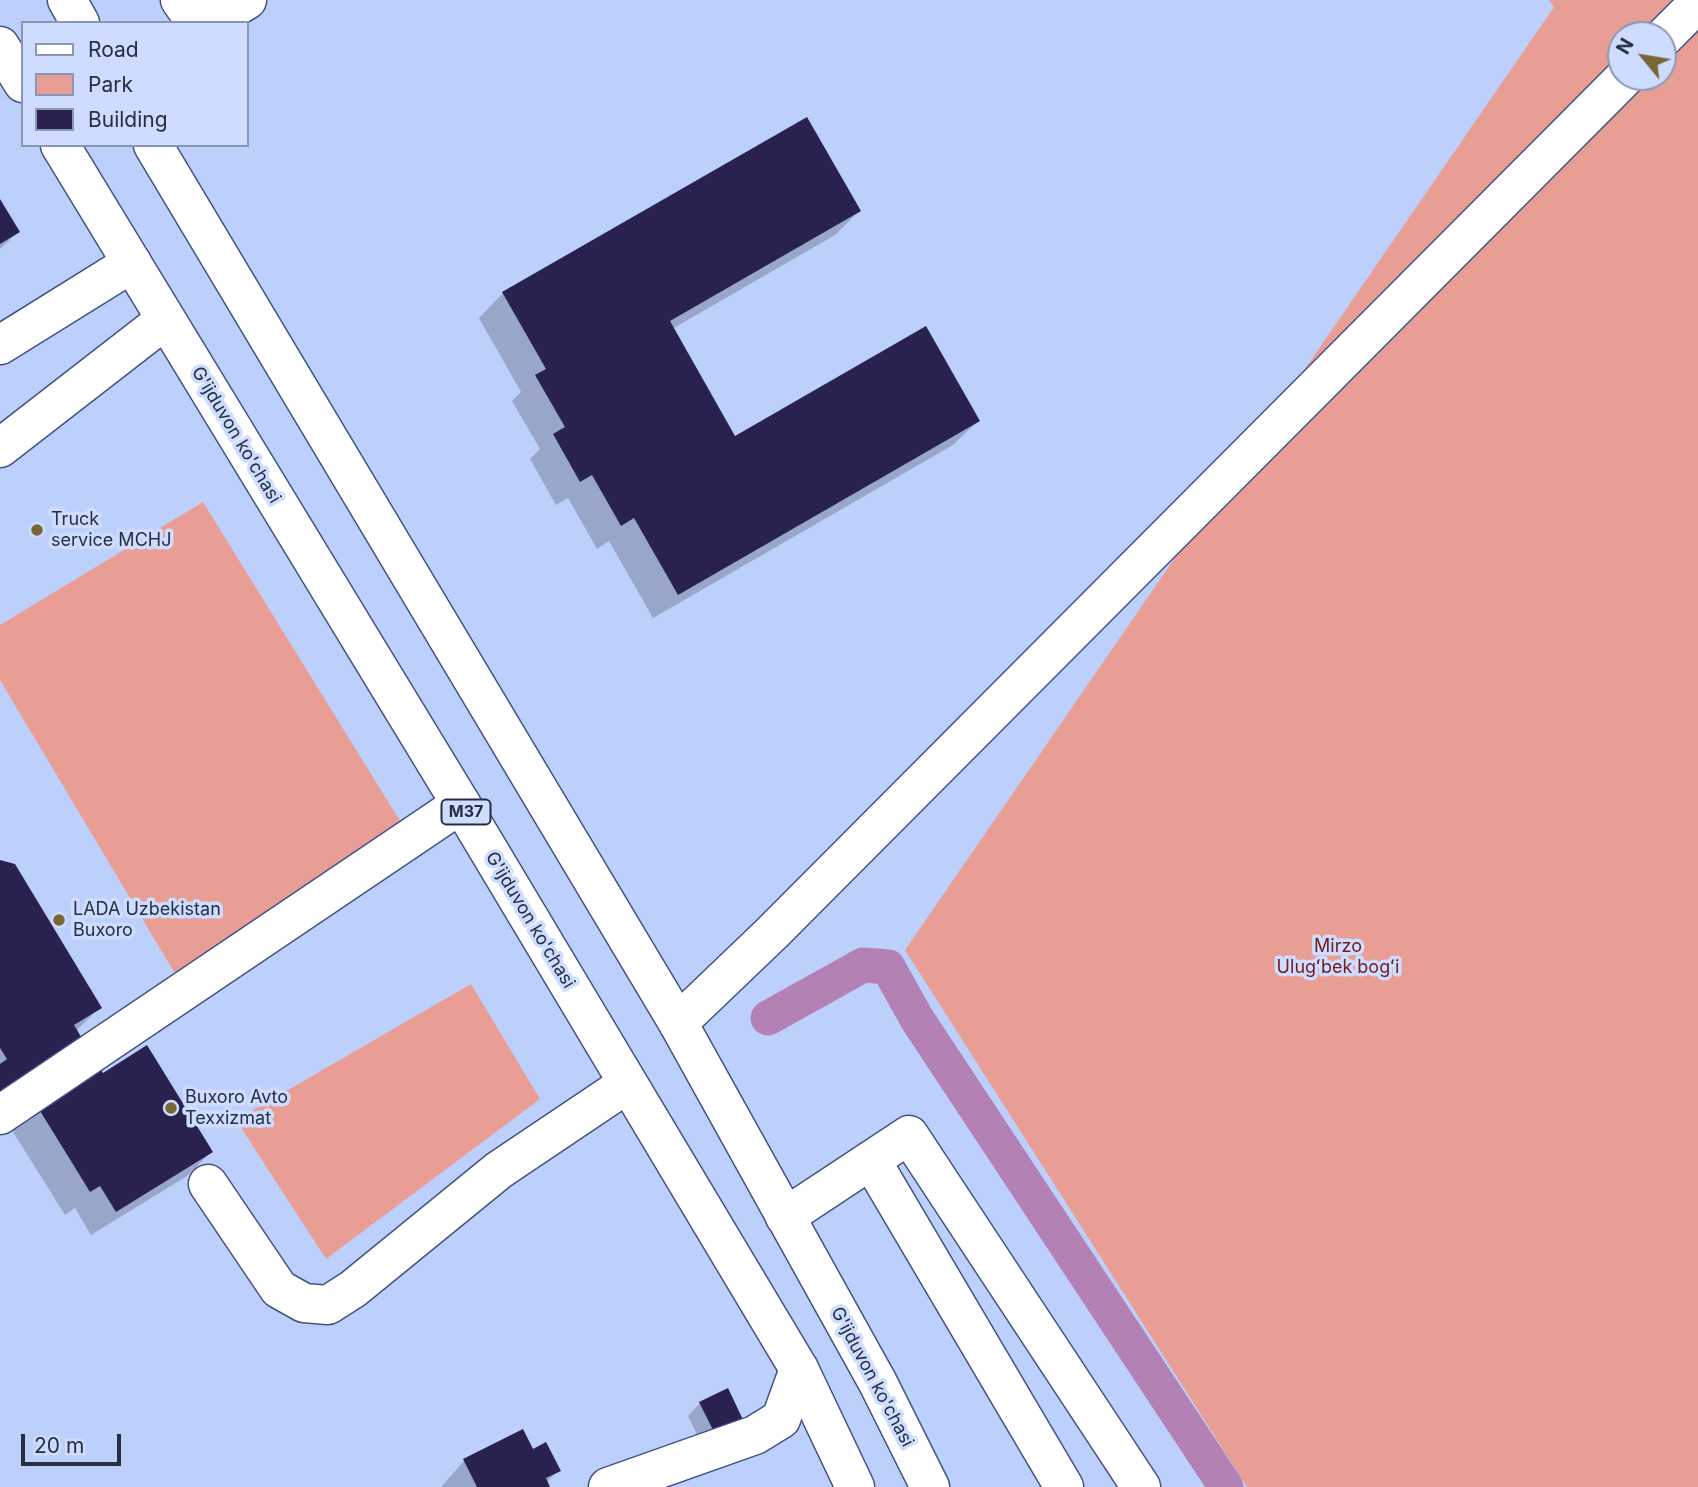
<!DOCTYPE html>
<html>
<head>
<meta charset="utf-8">
<style>
	body { margin:0 }
	#map { position:relative; width:1698px; height:1487px; overflow:hidden; background:#bdd0fc; font-family:Inter,sans-serif }
	canvas { display:block }
	.legend { position:absolute; left:21px; top:21px; width:228px; height:126px; box-sizing:border-box; background:#ceddff; border:2px solid #8a97b4; margin:0; padding:9px 12px; list-style:none; font-size:21px; color:#252e43 }
	.legend li { display:flex; align-items:center; gap:14px; height:35px }
	.legend b { width:35px; border:2px solid #8a97b4 }
	.north { position:absolute; left:1607px; top:21px; width:70px; height:70px; box-sizing:border-box; background:#ceddff; border:2px solid #8a97b4; border-radius:50%; rotate:300deg; font-size:19px; font-weight:700; line-height:28px; text-align:center; color:#252e43 }
	.north::after { content:''; display:block; margin:auto; width:24px; height:32px; background:#7a6635; clip-path:polygon(50% 0,100% 100%,50% 72%,0 100%) }
	.scale { position:absolute; left:21px; top:1434px; width:100px; height:32px; box-sizing:border-box; border:4px solid #252e43; border-top:0; padding-left:9px; font-size:21px; line-height:24px; white-space:nowrap; color:#252e43; -webkit-text-stroke:5px #ceddff; paint-order:stroke }
</style>
</head>
<body>
<div id="map">
<canvas width="1698" height="1487"></canvas>
<ul class="legend">
<li><b style="height:9px;background:#fff"></b>Road</li>
<li><b style="height:19px;background:#e99e95"></b>Park</li>
<li><b style="height:19px;background:#292250"></b>Building</li>
</ul>
<div class="north">N</div>
<div class="scale">20 m</div>
</div>
<script>
const ctx = document.querySelector('canvas').getContext('2d');
ctx.lineJoin = 'round';
function fill(path, color) {
  ctx.fillStyle = color;
  ctx.fill(path, 'evenodd');
}
function trace(path, color, width, dash) {
  ctx.strokeStyle = color;
  ctx.lineWidth = width;
  ctx.lineCap = dash ? 'butt' : 'round';
  ctx.setLineDash(dash || []);
  ctx.stroke(path);
}
function drawText(font, color, halo, rows, align = 'center') {
  ctx.font = font + ' Inter,sans-serif';
  ctx.lineWidth = 7;
  ctx.setLineDash([]);
  ctx.textBaseline = 'middle';
  ctx.strokeStyle = halo;
  ctx.fillStyle = color;
  for (const [text, x, y, turn = 0] of rows) {
    ctx.save();
    ctx.translate(x, y);
    ctx.rotate((+turn || 0) * Math.PI / 180);
    ctx.textAlign = isNaN(turn) ? turn : align;
    if (halo) ctx.strokeText(text, 0, 0);
    ctx.fillText(text, 0, 0);
    ctx.restore();
  }
}
const green = new Path2D(`
	M1549,0H1698V1487H1247L905,950L1554,7ZM1621,35H1663V77H1621Z
	M203,502L405,829L201,964L174,972L0,680V625Z
	M471,984L540,1099L326,1259L236,1120Z`);
const shadow = new Path2D(`
	M807,119L859,211L835,235L672,329L734,438L978,421L953,445L653,618L609,541L597,549L568,498L556,505L530,459L540,449L512,401L521,392L479,318L503,293Z
	M0,202L18,232L0,249Z
	M0,861L100,1007L76,1031L103,1075L211,1152L187,1176L91,1235L75,1208L65,1215L0,1111Z
	M700,1403L731,1435L704,1449L688,1416Z
	M522,1432L532,1451L559,1470L546,1483L548,1487H441L464,1461Z`);
const canal = new Path2D(`
	M768,1018L863,965L888,967L917,1019L1226,1487`);
const building = new Path2D(`
	M807,117L861,211L670,321L735,436L926,326L980,421L678,595L634,518L621,526L592,475L580,482L553,434L565,427L535,375L546,369L502,292Z
	M0,199L20,232L0,244Z
	M0,860L15,864L102,1008L74,1025L103,1073L147,1045L213,1152L116,1212L100,1186L90,1192L26,1088L0,1104V1064L7,1059L0,1048Z
	M728,1388L745,1424L717,1438L699,1402Z
	M523,1429L533,1449L546,1442L561,1471L546,1478L550,1487H477L463,1459Z`);
const minor = new Path2D(`
	M180,0L192,17L220,16L247,0
	M1663,38L1698,3
	M0,345L132,263
	M0,448L165,320
	M678,1023L772,933L1625,77
	M0,1115L461,804
	M871,1160L1064,1487
	M208,1184L279,1289L304,1303L328,1305L353,1289L499,1170L627,1084
	M785,1217L909,1135L1141,1487
	M608,1487L755,1435L781,1419L799,1369`);
const major = new Path2D(`
	M67,0L80,23
	M0,46L23,83
	M60,145L461,804L799,1369L855,1487
	M153,145L678,1023L878,1383L930,1487`);
const markers = [
	[37,530,7,"#7a6635"],
	[59,920,7,"#7a6635"],
	[171,1108,7,"#7a6635"]
];
const shields = [
	[466,812,49]
];
const shieldNames = [
	["M37",466,812]
];
const streetNames = [
	["G'ijduvon ko'chasi",236,435,59],
	["G'ijduvon ko'chasi",530,920,59],
	["G'ijduvon ko'chasi",872,1377,62]
];
const poiNames = [
	["Truck",51,520],
	["service MCHJ",51,541],
	["LADA Uzbekistan",73,910],
	["Buxoro",73,931],
	["Buxoro Avto",185,1098],
	["Texxizmat",185,1119]
];
const parkNames = [
	["Mirzo",1338,947],
	["Ulugʻbek bogʻi",1338,968]
];
fill(green, '#e99e95');
fill(shadow, '#0003');
trace(canal, '#b381b3', 35);
fill(building, '#292250');
trace(minor, '#405383', 41);
trace(major, '#405383', 41);
trace(minor, '#fff', 38);
trace(major, '#fff', 38);
for (const [x, y, r, color] of markers) {
  const dot = new Path2D();
  dot.arc(x, y, r, 0, 2 * Math.PI);
  ctx.fillStyle = color;
  ctx.fill(dot);
  trace(dot, '#ceddff', 2.5);
}
for (const [x, y, w] of shields) {
  const box = new Path2D();
  box.roundRect(x - w / 2, y - 12.5, w, 25, 5);
  ctx.fillStyle = '#ceddff';
  ctx.fill(box);
  trace(box, '#252e43', 2);
}
drawText('bold 16px', '#252e43', null, shieldNames);
drawText('18px', '#252e43', '#ceddff', streetNames);
drawText('18px', '#252e43', '#ceddff', poiNames, 'left');
drawText('18px', '#721b18', '#ceddff', parkNames);
</script>
</body>
</html>
